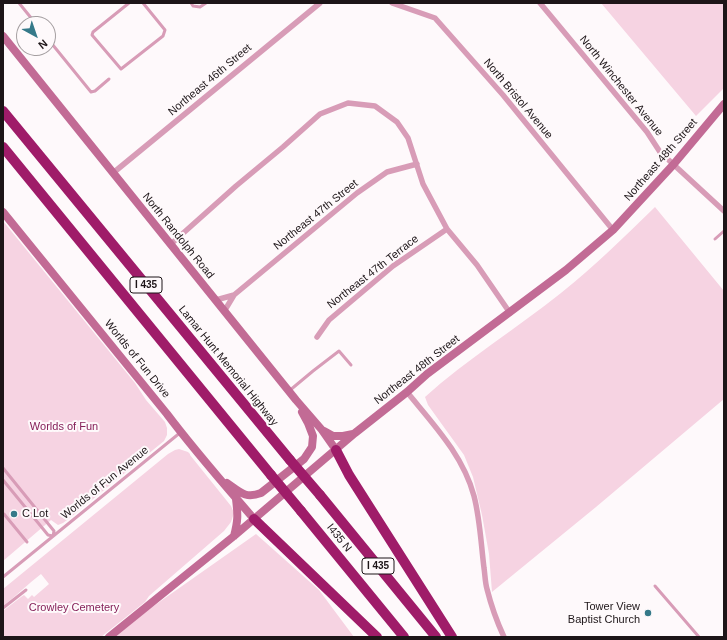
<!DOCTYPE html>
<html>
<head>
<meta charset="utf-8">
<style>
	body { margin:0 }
	#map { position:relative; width:727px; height:640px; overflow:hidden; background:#fef9fb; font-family:Helvetica,sans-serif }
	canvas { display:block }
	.frame { position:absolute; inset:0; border:4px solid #1d1518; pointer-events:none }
	.north { position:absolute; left:16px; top:16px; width:40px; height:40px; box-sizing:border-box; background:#fef9fb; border:1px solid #a49ea0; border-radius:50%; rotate:140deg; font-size:11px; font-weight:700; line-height:16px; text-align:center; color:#1d1518 }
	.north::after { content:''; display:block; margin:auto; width:14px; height:18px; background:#357989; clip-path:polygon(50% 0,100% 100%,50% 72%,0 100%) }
</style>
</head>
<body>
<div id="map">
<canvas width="727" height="640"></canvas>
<div class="frame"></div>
<div class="north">N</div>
</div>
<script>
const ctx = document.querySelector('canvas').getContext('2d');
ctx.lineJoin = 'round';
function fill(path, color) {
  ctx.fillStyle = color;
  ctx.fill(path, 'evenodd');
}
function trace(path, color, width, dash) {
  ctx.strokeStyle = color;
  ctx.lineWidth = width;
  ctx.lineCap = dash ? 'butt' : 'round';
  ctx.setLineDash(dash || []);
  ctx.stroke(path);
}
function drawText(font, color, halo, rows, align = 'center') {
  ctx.font = font + ' Helvetica,sans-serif';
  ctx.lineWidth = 4;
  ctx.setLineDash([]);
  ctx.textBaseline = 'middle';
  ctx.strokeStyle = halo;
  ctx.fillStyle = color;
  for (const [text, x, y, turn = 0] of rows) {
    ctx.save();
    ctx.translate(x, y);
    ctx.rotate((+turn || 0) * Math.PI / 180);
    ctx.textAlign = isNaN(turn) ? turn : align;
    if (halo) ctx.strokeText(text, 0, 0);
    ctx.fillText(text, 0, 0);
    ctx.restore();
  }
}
const green = new Path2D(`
	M601,3H724V88L696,116Z
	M655,207L724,291V399L596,507L492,592L489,554L482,515L473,477L464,455L428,405L425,397C467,359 516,329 561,293C594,267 624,237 655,207Z
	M3,221L135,383L146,400L165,422L167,428V435L164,441L71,517L63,523L58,525L51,520L3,561Z
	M179,449L188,452L190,454V455L231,506L234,513L231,522L224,531L149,596L145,602L101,637H3V611L21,597L24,595L28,599L32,595L34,597L49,584L41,574C28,584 16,596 3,606V589L168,454L175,450Z
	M256,534L319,590L354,637H115L148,610Z`);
const lane = new Path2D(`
	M19,3L36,24
	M129,3L93,32L92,35L121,69L163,36L165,30L143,3
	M191,3L193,6L200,7L206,3
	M48,39L91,92L95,91L109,79
	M715,239L724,231
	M289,391L313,371L339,351L351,365
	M3,468L54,531L53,536L48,535L3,480
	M4,514L27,542
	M3,577L181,432
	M655,586L699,637
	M3,608L26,590`);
const street = new Path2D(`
	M392,3L435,18L503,95L613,230
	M540,3L647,132L660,152L724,211
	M113,173L320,3
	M171,244L236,186L283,147L320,114L348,103L375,106L397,122L408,138L423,184L447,229L477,265L510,313
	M216,300L234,295
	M225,310L234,295L357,193L387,172L417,164
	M317,337L329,320L393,266L447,229
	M407,392C433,424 463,455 474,496C480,519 481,544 484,568C485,574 485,582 487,589C491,605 497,622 504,637`);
const secondary = new Path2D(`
	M3,36L296,400L322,430L336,450
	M3,212L167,414C194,450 224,484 254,519
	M324,431L333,436H343L353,434
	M227,483C240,492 245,499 261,493L304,459L312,447L313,436L308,423L302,412
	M234,536C238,521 238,515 236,499
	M109,637L234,536L355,433L407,392L427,374L566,270L613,230L673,165L724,104`);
const highway = new Path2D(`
	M3,111L290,460
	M3,147L271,475
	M336,450L349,475L452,637
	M320,495L436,637
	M301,511L404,637
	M254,519L377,637`);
const highwayBridge = new Path2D(`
	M290,460L320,495
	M271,475L301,511`);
const markers = [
	[14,514,4,"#357989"],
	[648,613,4,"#357989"]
];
const shields = [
	[146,285,32],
	[378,566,32]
];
const shieldNames = [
	["I 435",146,285],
	["I 435",378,566]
];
const streetNames = [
	["Northeast 46th Street",210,80,-40],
	["North Winchester Avenue",621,86,51],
	["North Bristol Avenue",518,99,50],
	["Northeast 48th Street",661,160,-49],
	["Northeast 47th Street",316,215,-39],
	["North Randolph Road",178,236,51],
	["Northeast 47th Terrace",373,272,-38],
	["Worlds of Fun Drive",137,359,51],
	["Lamar Hunt Memorial Highway",228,366,51],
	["Northeast 48th Street",417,370,-38],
	["Worlds of Fun Avenue",105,483,-39],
	["I435 N",339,538,51]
];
const parkNames = [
	["Worlds of Fun",64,427],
	["Crowley Cemetery",74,608]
];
const poiNames = [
	["C Lot",22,514],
	["Tower View",640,607,"right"],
	["Baptist Church",640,620,"right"]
];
fill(green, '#f6d3e2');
trace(lane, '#d89cb7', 3);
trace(street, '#d89cb7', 5.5);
trace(secondary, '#c26b95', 8);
trace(highway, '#9f1c69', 10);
trace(highwayBridge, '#9f1c69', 10);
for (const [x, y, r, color] of markers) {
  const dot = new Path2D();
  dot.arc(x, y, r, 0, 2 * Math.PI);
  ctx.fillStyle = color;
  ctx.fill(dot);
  trace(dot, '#fef9fb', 1.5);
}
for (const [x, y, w] of shields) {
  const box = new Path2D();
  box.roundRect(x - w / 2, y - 8, w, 16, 3);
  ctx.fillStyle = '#fef9fb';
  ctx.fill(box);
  trace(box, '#1d1518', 1);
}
drawText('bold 10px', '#1d1518', null, shieldNames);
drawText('11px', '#1d1518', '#fef9fb', streetNames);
drawText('11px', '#852059', '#fef9fb', parkNames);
drawText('11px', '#1d1518', '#fef9fb', poiNames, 'left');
</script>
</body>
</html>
